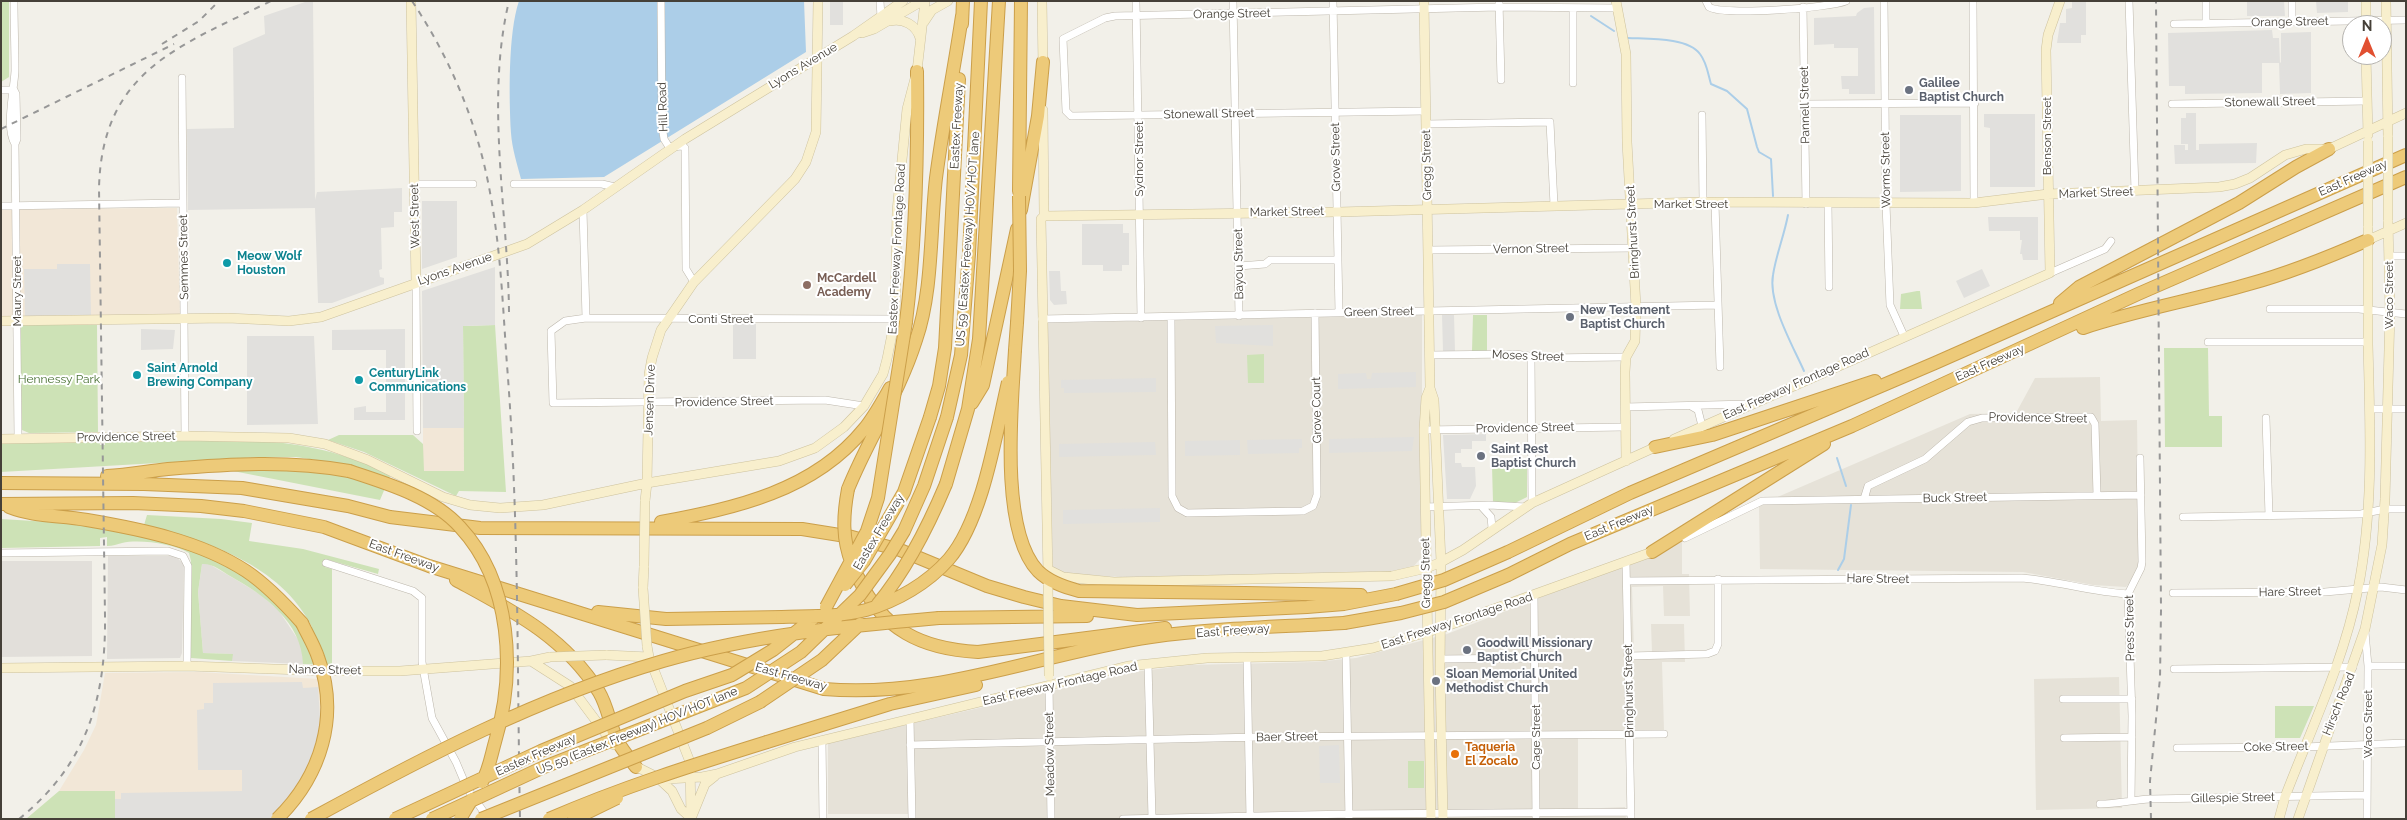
<!DOCTYPE html>
<html>
<head>
<meta charset="utf-8">
<style>
	body { margin:0 }
	#map { position:relative; width:2407px; height:820px; overflow:hidden; background:#f2f0e9; font-family:Raleway,sans-serif }
	canvas { display:block }
	.frame { position:absolute; inset:0; border:2px solid #454038; pointer-events:none }
	.north { position:absolute; left:2342px; top:15px; width:50px; height:50px; box-sizing:border-box; background:#fff; border:1px solid #b5b3af; border-radius:50%; rotate:0deg; font-size:14px; font-weight:700; line-height:20px; text-align:center; color:#454038 }
	.north::after { content:''; display:block; margin:auto; width:18px; height:22px; background:#e15031; clip-path:polygon(50% 0,100% 100%,50% 72%,0 100%) }
</style>
</head>
<body>
<div id="map">
<canvas width="2407" height="820"></canvas>
<div class="frame"></div>
<div class="north">N</div>
</div>
<script>
const ctx = document.querySelector('canvas').getContext('2d');
ctx.lineJoin = 'round';
function fill(path, color) {
  ctx.fillStyle = color;
  ctx.fill(path, 'evenodd');
}
function trace(path, color, width, dash) {
  ctx.strokeStyle = color;
  ctx.lineWidth = width;
  ctx.lineCap = dash ? 'butt' : 'round';
  ctx.setLineDash(dash || []);
  ctx.stroke(path);
}
function drawText(font, color, halo, rows, align = 'center') {
  ctx.font = font + ' Raleway,sans-serif';
  ctx.lineWidth = 4;
  ctx.setLineDash([]);
  ctx.textBaseline = 'middle';
  ctx.strokeStyle = halo;
  ctx.fillStyle = color;
  for (const [text, x, y, turn = 0] of rows) {
    ctx.save();
    ctx.translate(x, y);
    ctx.rotate((+turn || 0) * Math.PI / 180);
    ctx.textAlign = isNaN(turn) ? turn : align;
    if (halo) ctx.strokeText(text, 0, 0);
    ctx.fillText(text, 0, 0);
    ctx.restore();
  }
}
const residential = new Path2D(`
	M1422,315V557L1412,568L1379,573L1120,577L1072,574L1053,570L1047,323Z
	M2100,377L2101,421L2137,420L2139,563L2135,576L2126,587L2093,585L2023,572L1760,569L1759,505L1970,414L2016,413L2035,378Z
	M1682,542V574H1689L1690,616H1664L1663,586L1632,587L1634,653H1652L1651,624H1684L1685,662H1662L1664,730L1578,731V809L1625,807L1626,819H915V814H828V743L1134,672L1189,665L1315,662L1356,658L1447,634Z
	M2119,677L2122,808L2036,810L2034,679Z`);
const commercial = new Path2D(`
	M177,208L180,315L1,316V209Z
	M423,369H463L464,471H423Z
	M198,672L319,679L320,718L297,790L115,819V791H59L84,750L96,725L105,673Z`);
const industrial = new Path2D(`
	M108,556H175L184,564L182,653L180,658L107,659Z
	M1,561H92V656L1,657Z
	M202,564H209L240,582L261,595L279,611L303,647V664L232,661V654L203,653L198,592Z`);
const green = new Path2D(`
	M1,1H9V77L1,82Z
	M1917,291H1920L1922,309H1900L1901,294Z
	M1473,315H1487V351H1472Z
	M20,325H97L98,432L29,433L22,430Z
	M495,325L506,492L459,491L456,496L364,452L328,440L339,435H413L423,444L424,471H464L463,326Z
	M2164,348H2208L2209,416H2222V447H2165Z
	M1264,354V383H1248L1247,355Z
	M253,440C307,444 341,452 391,474L380,500L233,471L349,465L296,457H262L1,472V442L99,441L100,445H105V441Z
	M1492,466H1527V497L1515,503L1493,502Z
	M147,515L221,519L252,523L249,541L303,549L379,569L378,574L325,559V567L332,569V665L303,664C302,622 264,595 230,576C222,571 212,563 202,564L198,592L203,653L233,654L232,661L191,658V561L189,553C174,544 140,539 122,543C117,544 113,546 107,546V537L100,538V546L1,548V519C87,524 185,530 257,583C274,596 288,615 302,630L312,627C281,565 206,540 144,525Z
	M2275,706H2314L2300,738H2275Z
	M1408,761H1424V788H1408Z
	M59,791H115V819H26Z`);
const parking = new Path2D(`
	M308,1H313L315,200L317,192L402,188V212H394V227L381,228L382,269L379,270L380,277L384,278V284L332,303H318L315,208L188,210L187,129L234,128L233,48L265,34L264,16Z
	M830,1H843V25H830Z
	M2072,1H2086V35H2081V43H2057L2060,23H2066V9L2072,8Z
	M2247,1H2284L2285,16H2247Z
	M2316,1H2348V12L2317,13Z
	M1874,7L1875,94H1849V89H1842L1841,76H1858V48H1834V44L1814,45V18L1856,16L1857,13L1864,8Z
	M2272,30L2273,38H2279L2280,63L2281,62V33L2311,32V93L2280,94L2279,63H2262V93L2185,94V86H2169L2168,33Z
	M2186,113H2196V150H2199V144L2257,143L2256,163L2175,164L2174,145H2185V150H2188V144H2181V118H2186Z
	M1984,114H2035V187H1990V128L1984,127Z
	M1900,115H1961V191L1900,192Z
	M422,201H457V257L422,269Z
	M1988,217H2038V260H2023L2022,254H2020L2022,240H2020V231H1989Z
	M1082,224H1123V233H1129V265H1122V271H1103V265H1082Z
	M57,264H90L91,315L25,316L24,269H57Z
	M495,267V325L463,326L464,428H423L422,291Z
	M1982,269L1990,286L1964,298L1956,281Z
	M1049,271H1060L1061,291H1066L1067,304L1054,305L1050,300Z
	M1442,315H1454L1455,351H1443Z
	M733,324H756V359H733Z
	M1273,325V346L1216,343L1215,326Z
	M141,329L175,330L173,349L141,350Z
	M405,329V420H354V408L366,406V412H386V350H332V330Z
	M247,336H314L318,424L247,425Z
	M1416,372V387L1338,389V374L1366,373L1367,379H1371L1372,373Z
	M1156,378V392L1064,393V388H1061V380Z
	M1486,434V441H1472V449H1461V453H1455V463H1461L1462,467H1475L1476,486L1470,499H1447L1443,435Z
	M1414,437L1412,451L1329,453V439Z
	M1302,439V448H1299V453L1248,454L1247,440Z
	M1240,440V455L1185,456V441Z
	M1155,442L1156,455L1059,457V444Z
	M1160,508V522L1063,524V510Z
	M302,682L303,688L318,687L320,718L318,736L305,776L271,819H115V799H121V793L242,791V770H198L197,710L204,709V703H213V683Z
	M1339,745L1340,783H1320L1319,746Z`);
const water = new Path2D(`
	M519,1H804L806,52L604,177L521,179C517,164 512,148 511,133C509,98 508,33 519,1Z`);
const stream = new Path2D(`
	M1591,16L1614,31
	M1628,38C1647,39 1688,37 1700,54C1707,63 1708,74 1711,84L1727,91L1747,109L1757,147L1759,152L1771,159L1773,196
	M1788,215C1784,236 1776,255 1773,275C1768,303 1793,346 1804,371
	M1837,458L1846,486
	M1838,570L1844,559L1851,505`);
const street = new Path2D(`
	M14,1C14,25 15,48 15,71C14,90 5,128 15,144L18,438
	M661,1L662,125L664,139L669,147L683,146L685,148L686,269L694,282
	M880,1L881,17
	M1136,1L1141,318
	M1233,1L1239,316
	M1333,1L1339,313
	M1499,1L1501,80
	M1706,1L1709,7C1723,16 1829,8 1846,1
	M1884,1L1886,204L1890,305L1904,336
	M1973,1L1974,203
	M2129,1L2135,191
	M2292,1V22
	M1803,7L1806,204
	M1573,9V83
	M2206,23V1
	M2174,24L2406,20
	M182,78L185,436
	M1,90H14
	M14,90L16,94L17,139L15,144
	M1805,104L1975,103
	M2172,104L2367,101
	M1426,111L1071,116L1066,111L1063,39L1105,18L1115,16L1499,7L1616,8
	M1702,115L1703,202
	M1426,124L1550,122L1554,205
	M414,184H473
	M514,184H602L615,187
	M1715,203L1720,367
	M1828,203L1829,287
	M1,206L183,203
	M583,210L586,318
	M1428,250L1635,248
	M2389,256H2406
	M1239,266L1265,264L1270,260H1338
	M2050,273L2105,249L2111,241
	M416,283L417,431
	M2270,309H2359L2406,314
	M1171,318L1172,496L1178,508L1187,513L1303,511L1313,506L1317,495L1315,313
	M1042,319L1717,305
	M2208,342H2368
	M1429,355L1515,354L1543,358L1626,357
	M1531,356L1532,503
	M864,406L825,400L553,403L551,331L565,321L586,318L895,319
	M1691,406L1698,410L1702,426
	M1625,407L1750,404
	M2370,409H2406
	M2266,418L2269,516
	M1424,430L1625,427
	M1864,499L1868,486L1925,459L1968,422L1982,418L2091,417L2095,424L2097,495
	M1425,507L1489,505L1526,507
	M1482,507L1491,517L1492,528
	M2183,517L2361,514L2385,509H2406
	M1685,538L1762,501L2141,495
	M1,553L168,551L183,556L188,566L187,666
	M1626,562L1631,819
	M326,563L413,591L422,598V662L432,718L456,762L467,788L488,818
	M1627,581L2022,578C2058,581 2092,592 2128,594
	M2173,593L2325,592L2381,587L2406,590
	M1534,595L1536,819
	M2365,632L2368,666L2367,819
	M1346,653L1349,819
	M1629,656L1707,654L1715,651L1718,644V579
	M1247,657L1250,818
	M1441,659L1536,658
	M1148,664L1152,818
	M2368,666H2406
	M2174,669L2353,667
	M1049,686L1051,819
	M2063,699H2132
	M910,719L912,819
	M2064,738L2132,737
	M822,740L823,819
	M910,745L1258,737L1664,734
	M2177,748L2304,747L2406,743
	M2131,800L2132,716L2128,594L2141,568L2142,562L2140,458
	M2100,804C2117,804 2133,800 2150,799L2367,795
	M1123,819L1349,814L1631,812`);
const secondary = new Path2D(`
	M411,1L416,283
	M1042,1L1043,67
	M1424,1L1430,388L1434,400L1441,562L1440,669L1443,819
	M1616,1L1626,54L1627,142L1636,307L1635,341L1626,357L1625,372L1626,461
	M2386,1L2388,137
	M890,21C904,18 916,25 920,38
	M924,22L932,10L948,1
	M2366,25V1
	M862,33L874,29L922,1
	M2366,55L2368,135
	M1043,110L1044,216L1041,219L1048,575
	M1044,216L1338,212L1703,202L1974,203L2048,194L2219,187L2235,184L2250,178L2285,155L2306,149H2329L2406,113
	M2368,240L2406,223
	M1,321L228,318L289,321L321,317L527,244L583,210L685,139L853,36L903,1
	M1430,388L1426,398L1424,430L1431,819
	M1,439L185,436L289,438L325,444L368,460L443,497L470,505L500,508L543,505L647,483L779,461L815,448L844,427L864,406L883,374L887,359L895,319L897,211L907,109L917,71L925,1
	M1674,439L2050,273L2046,50L2048,35L2060,1
	M645,501L647,483L649,374L652,358L661,330L694,282L795,179L806,162L816,132L818,1
	M1047,569L1063,577L1114,582L1392,576L1427,568L1441,562L1463,550L1532,503L1660,445
	M643,588L644,566
	M647,646L649,657L690,762L691,819
	M606,655L649,657
	M531,661L570,686L614,745
	M1,668L187,666L331,671H400L531,661L550,657
	M633,765L657,777L667,779L702,777L717,774L795,747L1128,666L1207,658L1322,656L1373,648L1441,628L1652,552
	M657,777L672,791L681,809L691,818
	M692,816L705,784L715,776
	M2279,819L2285,797C2311,729 2344,661 2358,589C2374,508 2370,426 2368,344C2368,304 2368,265 2368,226
	M2298,819L2365,629L2382,545L2385,499L2390,312L2388,220`);
const highway = new Path2D(`
	M962,24L963,1
	M1019,191L1021,1
	M1021,210L1038,116L1043,62
	M2060,303L2079,287L2239,203L2296,167L2329,149
	M906,322C916,239 918,155 917,71
	M2083,328C2137,310 2194,300 2249,284C2290,273 2329,257 2368,240
	M1015,350L1017,323
	M972,403L983,385L1017,229
	M930,417L939,386L945,348L959,79
	M947,417L961,355L969,254L981,1
	M1655,447L1712,435L1875,381
	M107,476C128,475 148,471 168,469C229,464 289,460 349,471
	M1,483L144,484L242,488L348,506L390,517L480,528L802,529L852,537L900,550L987,586L1024,597L1061,606L1137,615L1307,607L1344,604L1396,594
	M946,484L968,409L979,339L999,1
	M848,489C869,437 899,394 916,340C933,291 930,230 936,178C943,124 954,70 962,16
	M1,504L133,503L201,506L244,511L324,527L429,566L824,689C937,699 1042,653 1151,637C1215,628 1280,627 1344,623
	M9,507C34,517 60,515 87,520C140,529 200,541 246,571C267,585 285,604 302,623
	M661,522C735,508 814,491 864,429C874,417 882,402 890,388
	M1508,552L1630,493L1935,363L2406,155
	M1652,552L1824,444
	M1508,575L1570,544L1852,426L2138,294L2406,177
	M858,577C882,630 922,649 978,652L1165,628
	M456,580C511,610 564,636 599,692C608,707 610,726 618,742C623,751 630,759 636,767
	M1245,593L1361,595
	M598,612L666,619L782,617
	M939,618L1087,616
	M707,728L760,702
	M767,742L890,704L976,685`);
const rail = new Path2D(`
	M412,1C452,61 479,127 491,198C501,253 503,310 507,365C519,516 517,668 520,819
	M162,44L199,21L219,1
	M1,129L174,44
	M509,312C508,211 485,101 509,1
	M19,819C86,765 106,700 105,616L99,188C102,70 180,46 271,1
	M2151,819L2150,781L2160,678L2161,610L2156,1`);
const secondaryBridge = new Path2D(`
	M2388,137V220
	M2368,141V226
	M644,566L645,501
	M1048,585L1049,676
	M643,588L647,646
	M550,657L606,655`);
const highwayBridge = new Path2D(`
	M1017,323L1020,271L1019,196
	M1015,350C1012,404 999,530 1038,571C1049,582 1064,587 1079,591L1245,593
	M349,471C386,483 433,497 460,527C512,583 516,672 495,742C491,756 489,770 482,782
	M848,489C843,516 842,539 852,564
	M845,585L864,561L904,492L930,417
	M1396,594L1444,580L1508,552
	M877,605C907,569 928,527 946,484
	M826,607L867,531L878,498L906,322
	M782,617C809,616 839,617 866,610C897,601 928,583 949,559C983,519 996,433 1008,382
	M1344,623L1401,613L1444,602L1508,575
	M760,702L822,660L860,624
	M277,819C321,776 340,716 318,657C314,645 307,634 302,623
	M311,819C424,757 539,697 663,661C753,635 846,626 939,618
	M395,819L541,751L685,691L732,675L773,650L816,616
	M432,819L544,767L746,688L801,652L860,595L890,554L904,531L924,486L947,417
	M460,819L472,799
	M481,819L707,728
	M549,819C620,788 693,765 767,742
	M574,819L617,798`);
const markers = [
	[1909,90,5,"#6b7280"],
	[227,263,5,"#0f9aa8"],
	[807,285,5,"#8d6e63"],
	[1570,317,5,"#6b7280"],
	[137,375,5,"#0f9aa8"],
	[359,380,5,"#0f9aa8"],
	[1481,456,5,"#6b7280"],
	[1467,650,5,"#6b7280"],
	[1436,681,5,"#6b7280"],
	[1455,754,5,"#e8710a"]
];
const streetNames = [
	["Orange Street",1232,14,-1],
	["Orange Street",2290,22,-1],
	["Lyons Avenue",803,66,-31],
	["Stonewall Street",2270,102,-1],
	["Pannell Street",1805,105,-91],
	["Hill Road",663,107,-92],
	["Stonewall Street",1209,114,-1],
	["Eastex Freeway",957,126,-87],
	["Benson Street",2047,136,-90],
	["Grove Street",1336,157,-91],
	["Sydnor Street",1139,159,-90],
	["Gregg Street",1427,165,-91],
	["Worms Street",1886,170,-91],
	["East Freeway",2353,178,-24],
	["Market Street",2096,193,-2],
	["Market Street",1691,204],
	["Market Street",1287,212,-1],
	["West Street",415,216,-91],
	["Bringhurst Street",1633,232,-93],
	["US 59 (Eastex Freeway) HOV/HOT lane",968,239,-86],
	["Eastex Freeway Frontage Road",897,249,-87],
	["Vernon Street",1531,249,-1],
	["Semmes Street",184,257,-91],
	["Bayou Street",1239,264,-91],
	["Lyons Avenue",455,269,-19],
	["Maury Street",17,291,-90],
	["Waco Street",2389,295,-90],
	["Green Street",1379,312,-1],
	["Conti Street",721,319],
	["Moses Street",1528,356,2],
	["East Freeway",1990,363,-24],
	["East Freeway Frontage Road",1796,384,-24],
	["Jensen Drive",650,400,-88],
	["Providence Street",724,402,-1],
	["Grove Court",1317,410,-91],
	["Providence Street",2038,418,1],
	["Providence Street",1525,428,-1],
	["Providence Street",126,437,-1],
	["Buck Street",1955,498,-1],
	["East Freeway",1619,523,-23],
	["Eastex Freeway",879,532,-59],
	["East Freeway",404,556,20],
	["Gregg Street",1426,573,-91],
	["Hare Street",1878,579,1],
	["Hare Street",2290,592,-1],
	["East Freeway Frontage Road",1457,621,-18],
	["Press Street",2130,628,-91],
	["East Freeway",1233,631,-4],
	["Nance Street",325,670,1],
	["East Freeway",791,677,16],
	["East Freeway Frontage Road",1060,684,-13],
	["Bringhurst Street",1629,691,-91],
	["Hirsch Road",2339,704,-68],
	["Waco Street",2368,724,-90],
	["US 59 (Eastex Freeway) HOV/HOT lane",637,731,-22],
	["Baer Street",1287,737,-1],
	["Cage Street",1536,737,-90],
	["Coke Street",2276,747,-1],
	["Meadow Street",1050,754,-91],
	["Eastex Freeway",536,755,-24],
	["Gillespie Street",2233,798,-1]
];
const worshipNames = [
	["Galilee",1919,83],
	["Baptist Church",1919,97],
	["New Testament",1580,310],
	["Baptist Church",1580,324],
	["Saint Rest",1491,449],
	["Baptist Church",1491,463],
	["Goodwill Missionary",1477,643],
	["Baptist Church",1477,657],
	["Sloan Memorial United",1446,674],
	["Methodist Church",1446,688]
];
const cultureNames = [
	["Meow Wolf",237,256],
	["Houston",237,270],
	["Saint Arnold",147,368],
	["Brewing Company",147,382],
	["CenturyLink",369,373],
	["Communications",369,387]
];
const educationNames = [
	["McCardell",817,278],
	["Academy",817,292]
];
const parkNames = [
	["Hennessy Park",59,379]
];
const foodNames = [
	["Taqueria",1465,747],
	["El Zocalo",1465,761]
];
fill(residential, '#e6e2d8');
fill(commercial, '#f2e7d7');
fill(industrial, '#e2dfda');
fill(green, '#cde2b6');
fill(parking, '#e1e0dd');
fill(water, '#accee8');
trace(stream, '#accee8', 2);
trace(street, '#bdb7ac', 8);
trace(secondary, '#cdc29e', 10);
trace(highway, '#cb9f4a', 14);
trace(street, '#fff', 7);
trace(secondary, '#f8efcd', 9);
trace(highway, '#edca79', 12);
trace(rail, '#979797', 2, [6, 6]);
trace(secondaryBridge, '#cdc29e', 10, []);
trace(highwayBridge, '#cb9f4a', 14, []);
trace(secondaryBridge, '#f8efcd', 9);
trace(highwayBridge, '#edca79', 12);
for (const [x, y, r, color] of markers) {
  const dot = new Path2D();
  dot.arc(x, y, r, 0, 2 * Math.PI);
  ctx.fillStyle = color;
  ctx.fill(dot);
  trace(dot, '#fff', 2);
}
drawText('12px', '#454038', '#fff', streetNames);
drawText('bold 12px', '#5b616d', '#fff', worshipNames, 'left');
drawText('bold 12px', '#0d838f', '#fff', cultureNames, 'left');
drawText('bold 12px', '#785e54', '#fff', educationNames, 'left');
drawText('12px', '#487032', '#fff', parkNames);
drawText('bold 12px', '#c56008', '#fff', foodNames, 'left');
</script>
</body>
</html>
